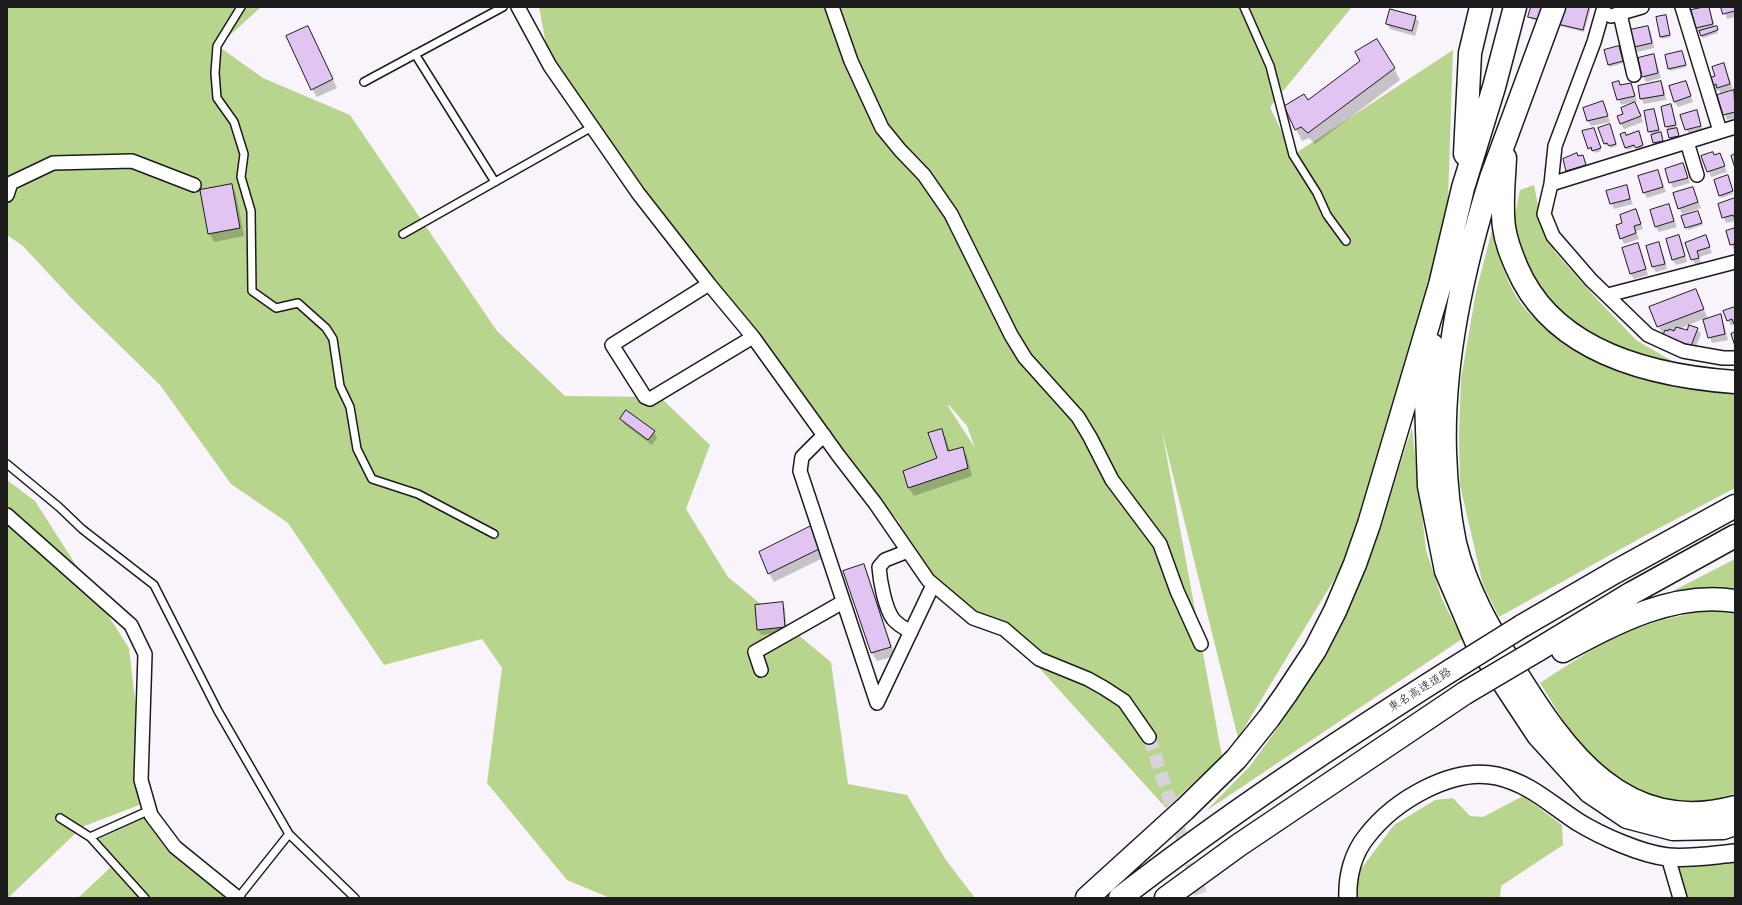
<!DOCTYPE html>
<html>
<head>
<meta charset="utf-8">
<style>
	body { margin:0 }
	#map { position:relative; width:1742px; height:905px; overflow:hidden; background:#f9f3fc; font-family:"Playpen Sans",sans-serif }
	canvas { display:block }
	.frame { position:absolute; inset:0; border:8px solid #1c1c1c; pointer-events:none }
</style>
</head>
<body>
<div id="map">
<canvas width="1742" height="905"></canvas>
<div class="frame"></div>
</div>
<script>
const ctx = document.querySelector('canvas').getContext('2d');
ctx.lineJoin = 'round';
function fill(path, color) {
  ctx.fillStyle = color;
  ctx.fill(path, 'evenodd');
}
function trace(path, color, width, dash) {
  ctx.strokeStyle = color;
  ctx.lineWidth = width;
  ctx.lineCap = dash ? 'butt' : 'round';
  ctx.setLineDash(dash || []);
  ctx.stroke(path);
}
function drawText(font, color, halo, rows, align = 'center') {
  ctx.font = font + ' "Playpen Sans","Klee One",sans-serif';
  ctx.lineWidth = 3;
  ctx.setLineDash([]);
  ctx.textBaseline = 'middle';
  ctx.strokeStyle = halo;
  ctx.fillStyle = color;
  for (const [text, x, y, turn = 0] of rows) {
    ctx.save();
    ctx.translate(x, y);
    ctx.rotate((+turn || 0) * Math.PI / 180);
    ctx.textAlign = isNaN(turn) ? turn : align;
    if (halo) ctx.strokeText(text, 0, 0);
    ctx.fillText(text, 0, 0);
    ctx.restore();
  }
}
const green = new Path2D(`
	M7,7H261L218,46L263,78L350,115L497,331L565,396L660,397L710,445L686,509L728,577L831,662L848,784L907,795L946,860L975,898H610L567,880L487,783L502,668L482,639L384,665L288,523L231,484L160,385L75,302L23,246L7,235V200L29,178H22L7,196Z
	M539,7H1352L1270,107L1293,155L1453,50L1446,259L1349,555L1238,738L1162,431L1222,756L1166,808L1004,629L972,615L936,586L892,528L900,523L841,459L550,66ZM949,405L967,426L975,448L948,406Z
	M1534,185L1542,225L1555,252L1597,299L1636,340L1672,361L1634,353L1597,340L1566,319L1542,296L1518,247L1514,219L1520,190Z
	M1492,230C1499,256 1505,282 1522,305C1533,320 1551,331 1567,342L1735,391V488L1646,535L1499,617L1483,585L1460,485L1459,434L1461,379L1476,292Z
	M1412,428L1426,550L1442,599L1462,639L1206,811L1250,766L1282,722L1319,665L1366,567Z
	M7,480L35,501L129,648L147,802L82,827L8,898Z
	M1735,559V591L1667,594Z
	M1703,611L1735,613V793C1721,798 1705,801 1690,802C1656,803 1611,778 1588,753C1569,732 1555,707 1540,683C1560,670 1581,656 1602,644C1633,626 1668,618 1703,611Z
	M1523,796L1562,825L1563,845L1501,886L1500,898H1357L1358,873L1394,825L1435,800L1453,798L1470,816L1483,817Z
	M148,816L225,898H78L111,867L99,839Z
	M1735,857V898H1688L1677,864Z`);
const shadow = new Path2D(`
	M1532,7H1591L1584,32L1531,19L1530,16Z
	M1708,7L1711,13L1715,27L1718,33L1703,38L1697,28L1692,11Z
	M1723,7H1735V17L1727,19Z
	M1666,16L1671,37L1662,39L1661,37Z
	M1415,17L1419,22L1415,36L1390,29L1387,24Z
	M308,27L337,88L317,97L312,89Z
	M1648,27L1651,32L1654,48L1638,52L1635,46Z
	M1620,49L1623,63L1610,67L1609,64Z
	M1682,52L1686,67L1670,71L1669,68Z
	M1653,55L1656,61L1661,78L1646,82L1643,76Z
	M1724,64L1733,89L1721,93L1719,90L1716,91L1713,85Z
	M1394,68L1400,80L1315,144L1309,138L1302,141L1296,129L1308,101Z
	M1686,82L1693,102L1678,107L1674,101Z
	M1619,83L1621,86L1631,84L1637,101L1621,105L1613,84Z
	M1661,83L1664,88L1666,100L1644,104L1641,99L1639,87Z
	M1734,92L1735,118L1727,120L1718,96Z
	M1603,102L1610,122L1591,126L1588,121Z
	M1662,107L1672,108L1679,139L1671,140L1670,138Z
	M1638,109L1643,122L1624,129L1621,124Z
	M1655,112L1660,134L1662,136L1664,143L1656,145L1652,134L1649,132Z
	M1696,112L1704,132L1689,135L1682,116Z
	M1610,128L1617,146L1611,148L1609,145L1606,146L1600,129Z
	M1594,129L1601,151L1595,153L1593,149L1590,150L1589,148Z
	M1639,135L1644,148L1638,149L1636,147L1627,150L1625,148L1627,136Z
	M1720,154L1727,172L1711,177L1702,156H1714Z
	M1578,157L1584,158L1587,168L1568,173L1567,170Z
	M1683,164L1690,183L1673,188L1666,170Z
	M1658,171L1666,192L1647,198L1644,192Z
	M1729,179L1733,194L1721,198L1720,195Z
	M232,185L236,194L244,236L214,242L209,233Z
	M1626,186L1633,204L1614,209L1607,191Z
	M1693,188L1701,208L1682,214L1674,194Z
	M1735,199V221L1726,223L1719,205Z
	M1669,205L1677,227L1659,232L1656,227Z
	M1636,211L1643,229L1636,231L1639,239L1624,244L1621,238L1624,224Z
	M1698,212L1703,225L1688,230L1683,216Z
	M1735,229V250H1734L1727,232Z
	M1679,237L1682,242L1687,262L1676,265L1673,260Z
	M1705,237L1712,253L1699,257L1701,263L1695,265L1687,243Z
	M1638,244L1641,250L1648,275L1634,279L1630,273Z
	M1659,244L1666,262L1653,266Z
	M1666,264L1667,269L1656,272L1653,268Z
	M1696,291L1708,319L1720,315L1723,321L1728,340L1712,343L1703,319L1679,329L1688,331L1697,329L1701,334L1694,351L1667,340L1658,326Z
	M1735,308V324L1731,326L1728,320Z
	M621,419L654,432L657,438L652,445L624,424Z
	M941,430L946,438L950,452L962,448L967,456L972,476L914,496L909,488L904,472L938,459Z
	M810,527L823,558L774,582L769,573Z
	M863,565L868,574L895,656L877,661L872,653L844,571Z
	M782,603L785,608L787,632L761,635L758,630Z`);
const building = new Path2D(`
	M1531,7H1589L1583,30L1528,17Z
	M1704,7H1709L1713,24L1696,28L1691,10Z
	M1721,7H1735V11L1723,14Z
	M1390,9L1416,16L1412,31L1386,24Z
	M1666,15L1670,35L1660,37L1656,17Z
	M308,26L333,79L311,90L286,36Z
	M1648,26L1652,43L1634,47L1630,30Z
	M1717,26L1718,30L1701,36L1699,31Z
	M1377,39L1395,68L1308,133L1301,127L1295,130L1284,106L1304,94L1308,100L1360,61L1355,52Z
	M1619,46L1623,61L1608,65L1604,50Z
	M1682,51L1686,65L1668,69L1665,55Z
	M1654,54L1658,73L1642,77L1638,58Z
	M1724,63L1730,84L1717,88L1716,84L1712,86L1709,78L1715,76L1712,67Z
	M1619,81L1620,85L1631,83L1635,96L1617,100L1612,83Z
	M1661,81L1664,95L1640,99L1638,86Z
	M1686,81L1691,96L1674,102L1669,86Z
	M1734,90L1735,112L1723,115L1717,95Z
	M1603,101L1608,116L1587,121L1583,108Z
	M1635,102L1641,116L1620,124L1617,116L1623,114L1621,108Z
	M1671,104L1676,125L1665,127L1661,107Z
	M1654,109L1659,130L1648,132L1644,111Z
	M1697,110L1701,126L1685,130L1680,115Z
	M1610,124L1616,144L1609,146L1607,143L1604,144L1598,128Z
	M1594,128L1601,148L1592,151L1591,147L1588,149L1582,131Z
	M1677,128L1679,136L1669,138L1667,130Z
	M1639,131L1643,145L1636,148L1634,145L1625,148L1620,134L1625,132L1626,135Z
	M1661,132L1663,141L1653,143L1651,135Z
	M1713,152L1714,155L1720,153L1725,166L1707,172L1701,156Z
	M1577,153L1578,156L1583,155L1586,165L1566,171L1563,159Z
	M1735,154V168L1731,156Z
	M1683,163L1688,178L1669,183L1665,169Z
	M1658,170L1663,187L1643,193L1638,176Z
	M1728,175L1733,191L1719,196L1714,180Z
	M232,184L240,228L208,234L200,190Z
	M1627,185L1630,199L1610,204L1606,191Z
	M1693,187L1698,202L1678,209L1673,193Z
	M1735,198V219L1733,215L1722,218L1718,204Z
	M1669,204L1674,221L1655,227L1650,210Z
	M1636,209L1641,224L1634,226L1636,233L1620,239L1616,225L1622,223L1620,215Z
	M1698,211L1702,223L1685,228L1681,216Z
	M1735,228V244L1730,245L1726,231Z
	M1679,235L1685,256L1672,260L1666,239Z
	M1706,235L1710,247L1697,251L1699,258L1691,260L1685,243Z
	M1659,242L1665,264L1652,267L1646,246Z
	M1638,243L1646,269L1630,274L1622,248Z
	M1696,289L1704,309L1657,327L1649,307Z
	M1735,307V324H1734L1732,319L1727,321L1723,311Z
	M1721,314L1725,334L1708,338L1703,320Z
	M1689,325L1698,328L1691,346L1663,335L1665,330L1668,331L1669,329L1674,331L1676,327L1687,330Z
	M1735,332V346L1731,334Z
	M626,410L655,431L648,440L620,419Z
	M942,429L948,451L963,447L968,468L908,488L903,471L937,458L928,433Z
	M811,526L819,549L768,574L759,552Z
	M864,564L891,647L871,653L843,571Z
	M783,602L785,627L757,630L755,605Z`);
const minorTunnel = new Path2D(`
	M1149,737L1202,898`);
const service = new Path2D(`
	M241,7L217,46L215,73L217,98L234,122L244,154L241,177L251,211L252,291L276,308L298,303L326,328L333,339L340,386L350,407L357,449L372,479L418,494L494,534
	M1244,7L1270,66L1293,155L1317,193L1327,215L1346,241
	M415,54L495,182
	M364,82L503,7
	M403,234L592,127
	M7,464L59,507L82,529L154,585L218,711L289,834
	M60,818L90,837
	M145,898L90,837L150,810
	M238,898L289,834L355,898`);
const minor = new Path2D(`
	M518,7L550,66L638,193L709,284L753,337L838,455L875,503L928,580L973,618L1004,629L1039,659L1088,679L1104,688L1124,701L1149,737
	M832,7L851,61L882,128L900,150L924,175L951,214L1011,335L1025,358L1078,417L1090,437L1112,480L1160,544L1177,591L1201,644
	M1604,7L1594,42L1555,146L1551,184L1544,214L1553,236L1591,280L1648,335L1683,351L1723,358H1735
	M1682,7L1720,131
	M1620,14L1634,75
	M1611,16L1642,7
	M1687,142L1697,175
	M1551,184L1735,127
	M7,195L11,183L53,163L132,161L194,185
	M709,284L612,345L645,397L650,399L753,337
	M1608,295L1735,262
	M824,435L802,457L800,471L877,703L933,585
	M7,515L131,625L145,654L141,780L151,815L175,847L238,898
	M908,551L885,560L879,567C880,581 885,608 893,619C898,625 904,628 911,632
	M761,670L755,652L843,602
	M1668,857L1680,898`);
const tertiary = new Path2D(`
	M1348,898C1347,876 1353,853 1367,836C1394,801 1452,766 1497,776C1531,784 1550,804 1578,822C1601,836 1641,854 1668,857C1690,859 1713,855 1735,853`);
const motorway = new Path2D(`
	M1554,7L1491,178C1464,264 1442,361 1445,452C1446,483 1449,514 1455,543C1466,589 1490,630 1514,669C1565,752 1625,837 1735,807
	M1465,154L1470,53L1481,7
	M1505,158C1504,181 1501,205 1504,227C1506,242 1511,254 1517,268C1553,352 1651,376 1735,382
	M1432,345L1426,400L1429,486L1446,571L1476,641L1538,735L1590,792L1627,817L1673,829L1723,828L1735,824
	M1522,626L1615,572L1735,506
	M1536,651L1632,593L1735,536
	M1563,651C1615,623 1674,591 1735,601
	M1087,898L1185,809L1236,759L1269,718L1286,694L1315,650L1335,611L1355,564L1369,524L1440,285L1463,188L1494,87L1515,7
	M1120,898C1227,815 1339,741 1453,669
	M1166,898L1239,845L1465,693`);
const motorwayBridge = new Path2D(`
	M1453,669L1522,626
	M1465,693L1536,651`);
const streetNames = [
	["東名高速道路",1420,690,-32]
];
fill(green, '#b8d58e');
fill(shadow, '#0003');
fill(building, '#e1c4f1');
trace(building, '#1c1c1c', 1);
trace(minorTunnel, '#d8d3da', 13, [13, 6]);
trace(service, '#1c1c1c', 10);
trace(minor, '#1c1c1c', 16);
trace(tertiary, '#1c1c1c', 20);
trace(motorway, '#1c1c1c', 25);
trace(service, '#fff', 7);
trace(minor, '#fff', 13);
trace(tertiary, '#fff', 17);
trace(motorway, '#fff', 22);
trace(motorwayBridge, '#1c1c1c', 25, []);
trace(motorwayBridge, '#fff', 22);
drawText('12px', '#1c1c1c', '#fff', streetNames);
</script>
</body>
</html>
